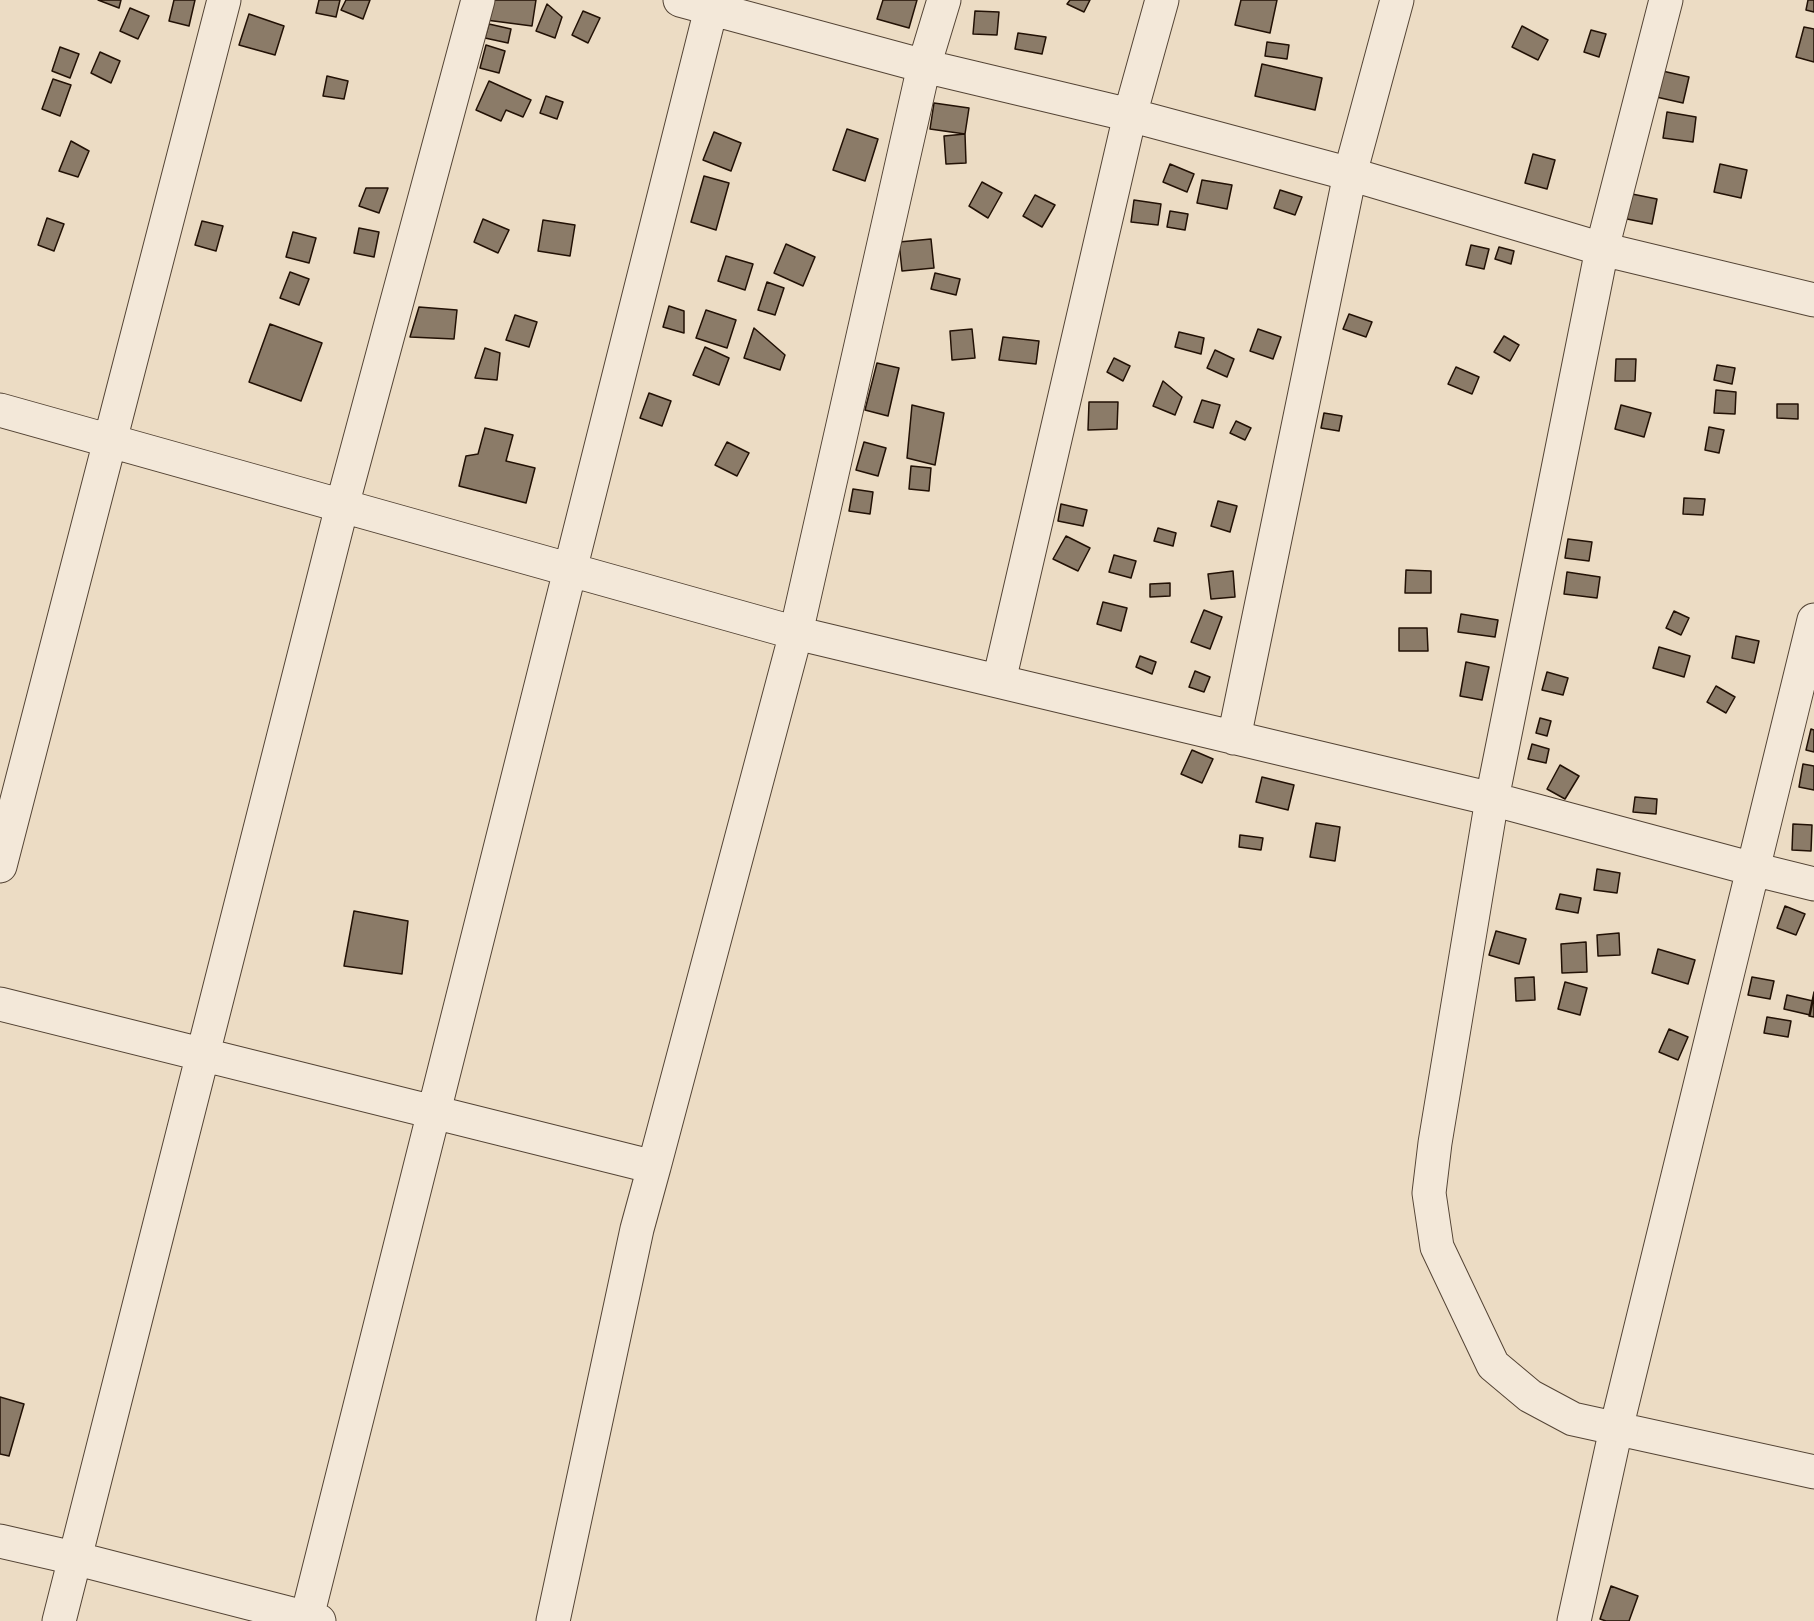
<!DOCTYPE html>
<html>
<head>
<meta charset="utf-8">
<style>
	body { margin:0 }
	canvas { display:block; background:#ecdcc4 }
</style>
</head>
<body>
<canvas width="1814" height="1621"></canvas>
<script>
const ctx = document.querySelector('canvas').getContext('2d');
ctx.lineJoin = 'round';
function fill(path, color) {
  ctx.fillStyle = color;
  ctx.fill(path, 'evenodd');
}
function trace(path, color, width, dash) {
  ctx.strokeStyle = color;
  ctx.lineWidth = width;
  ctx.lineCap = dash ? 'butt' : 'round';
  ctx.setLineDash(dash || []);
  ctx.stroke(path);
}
const building = new Path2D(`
	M98,0H121L119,8Z
	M174,0H195L189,26L169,21Z
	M319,0H340L336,17L316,13Z
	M346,0H370L363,19L341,10Z
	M488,0H536L532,26L486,20Z
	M883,0H917L909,28L877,19Z
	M1070,0H1090L1084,12L1067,4Z
	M1241,0H1277L1270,33L1235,25Z
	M1808,0H1814V12L1806,10Z
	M547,4L562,17L555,38L536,31Z
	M130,8L149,16L138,39L120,31Z
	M583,11L600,18L588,43L572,35Z
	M975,11L999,12L997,35L973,34Z
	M249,14L284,26L275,55L239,45Z
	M489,24L511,29L508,43L485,38Z
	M1522,26L1548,40L1538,60L1512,47Z
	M1804,27L1814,29V62L1796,57Z
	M1591,30L1606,34L1599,57L1584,52Z
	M1018,33L1046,37L1042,54L1015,49Z
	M1267,42L1289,45L1287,59L1265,56Z
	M486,45L505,51L499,73L480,68Z
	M60,47L79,54L70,78L52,71Z
	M100,52L120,61L111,83L91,73Z
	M1262,64L1322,78L1315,110L1255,96Z
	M1658,70L1689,77L1683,103L1652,96Z
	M327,76L348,81L344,99L323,96Z
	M53,79L71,85L60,116L42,109Z
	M489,81L531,100L523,117L506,110L501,121L476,110Z
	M546,96L563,102L557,119L540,113Z
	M934,103L969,108L965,134L930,129Z
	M1667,112L1696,117L1693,142L1663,138Z
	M847,129L878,139L865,181L833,170Z
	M714,132L741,143L731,171L703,160Z
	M965,134L966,163L946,164L944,136Z
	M71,141L89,151L78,177L59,171Z
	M1533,154L1555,160L1547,189L1525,183Z
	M1170,164L1194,174L1187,192L1163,182Z
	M1720,164L1747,170L1741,198L1714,192Z
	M704,176L729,183L716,230L691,222Z
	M1202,180L1232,185L1227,209L1197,203Z
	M982,182L1002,193L988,218L969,206Z
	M366,188H388L379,213L359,206Z
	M1280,190L1302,197L1295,215L1274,208Z
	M1622,192L1657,199L1652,224L1617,217Z
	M1035,195L1055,205L1042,227L1023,216Z
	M1134,200L1161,204L1158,225L1131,222Z
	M1170,211L1188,214L1185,230L1167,227Z
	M47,218L64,224L54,251L38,245Z
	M483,219L509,230L498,253L474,242Z
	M543,220L575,225L570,256L538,251Z
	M202,221L223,226L216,251L195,245Z
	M359,228L379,232L374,257L354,253Z
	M293,232L316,238L309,263L286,257Z
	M931,239L934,268L902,271L899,242Z
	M786,244L815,257L803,286L774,273Z
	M1471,245L1489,249L1484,269L1466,265Z
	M1499,247L1514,251L1511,264L1495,259Z
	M726,256L753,264L745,290L718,281Z
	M290,272L309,279L299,305L280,298Z
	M935,273L960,279L956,295L931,289Z
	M767,282L784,288L775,315L758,310Z
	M669,306L684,311V333L663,327Z
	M419,307L457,310L454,339L410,337Z
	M706,310L736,320L727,348L696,338Z
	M1349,314L1372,322L1366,337L1343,329Z
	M515,315L537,322L529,347L506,340Z
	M270,324L322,343L301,401L249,382Z
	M754,328L785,355L780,370L744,358Z
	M972,329L975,358L952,360L950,331Z
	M1258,329L1281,337L1273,359L1250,351Z
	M1179,332L1204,338L1201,354L1175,347Z
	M1504,336L1519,345L1510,361L1494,352Z
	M1003,337L1039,341L1036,364L999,360Z
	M705,347L729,358L719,385L693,375Z
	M485,348L500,353L497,380L475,378Z
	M1215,350L1234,359L1227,377L1207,368Z
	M1114,358L1130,366L1123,381L1107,372Z
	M1616,359H1636L1635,381H1615Z
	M877,363L899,368L888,416L865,410Z
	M1717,365L1735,368L1732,384L1714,380Z
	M1456,367L1479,377L1472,394L1448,384Z
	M1163,381L1182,397L1175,415L1153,406Z
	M1716,390L1736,392L1735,414L1714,413Z
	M649,393L671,401L662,426L640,418Z
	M1202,400L1220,405L1213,428L1194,422Z
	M1089,402H1118L1117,429L1088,430Z
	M1777,404H1798V419L1777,418Z
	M912,405L944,413L935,465L907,458Z
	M1621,405L1651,413L1644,437L1615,429Z
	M1324,413L1342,416L1339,431L1321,428Z
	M1236,421L1251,428L1245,440L1230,433Z
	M1709,427L1724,430L1719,453L1705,450Z
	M485,428L513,435L506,461L535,468L526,503L459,486L466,456L478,454Z
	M727,442L749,453L737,476L715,465Z
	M864,442L886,448L878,476L856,470Z
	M911,466L931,468L929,491L909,489Z
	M853,489L873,492L870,514L849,511Z
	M1684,498L1705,499L1703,515L1683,514Z
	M1218,501L1237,506L1230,532L1211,526Z
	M1061,504L1087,510L1083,526L1058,521Z
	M1158,528L1176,533L1173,546L1154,541Z
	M1066,536L1090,548L1078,571L1053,559Z
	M1568,539L1592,542L1589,561L1565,558Z
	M1114,555L1136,561L1131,578L1109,572Z
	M1406,570L1431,571V593H1405Z
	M1233,571L1235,597L1211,599L1208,574Z
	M1567,572L1600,577L1597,598L1564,594Z
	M1170,583V596L1150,597V584Z
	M1103,602L1127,608L1121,631L1097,624Z
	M1204,610L1222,617L1210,649L1191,642Z
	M1674,611L1689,618L1681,635L1666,628Z
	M1461,614L1498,620L1495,637L1458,632Z
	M1399,628H1427L1428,651H1399Z
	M1736,636L1759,641L1754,663L1732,658Z
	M1659,647L1690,656L1684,677L1653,668Z
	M1140,656L1156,662L1152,674L1136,667Z
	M1466,662L1489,667L1482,700L1460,696Z
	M1195,671L1210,677L1204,692L1189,687Z
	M1547,672L1568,678L1563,695L1542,690Z
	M1716,686L1735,697L1726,713L1707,702Z
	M1540,718L1551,721L1547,736L1536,733Z
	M1811,729L1814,730V752L1806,750Z
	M1532,744L1549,749L1546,763L1528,759Z
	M1192,750L1213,759L1202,783L1181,774Z
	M1803,764L1814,766V790L1799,787Z
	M1560,765L1579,776L1565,799L1547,789Z
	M1262,777L1294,785L1288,810L1256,802Z
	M1635,797L1657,799L1656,814L1633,812Z
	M1316,823L1340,827L1335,861L1310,857Z
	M1793,824L1812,825L1811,851L1792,850Z
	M1240,835L1263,838L1261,850L1239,847Z
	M1597,869L1620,873L1617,893L1594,890Z
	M1560,894L1581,898L1578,913L1556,909Z
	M1785,906L1805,914L1796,935L1777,928Z
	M354,911L408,921L402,974L344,966Z
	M1496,931L1526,939L1519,964L1489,955Z
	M1619,933L1620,955L1598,956L1597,935Z
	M1586,942L1587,972L1562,973L1561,944Z
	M1658,949L1695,960L1688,984L1652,973Z
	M1534,977L1535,1000L1516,1001L1515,978Z
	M1752,977L1774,981L1770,999L1748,995Z
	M1565,982L1587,988L1580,1015L1558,1009Z
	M1814,992V1017L1809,1016Z
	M1787,995L1813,1001L1810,1015L1784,1009Z
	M1767,1017L1791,1021L1788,1037L1764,1033Z
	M1669,1029L1688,1037L1678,1060L1659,1052Z
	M0,1397L24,1404L9,1456L0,1454Z
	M1611,1586L1638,1596L1629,1621H1606L1600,1619Z`);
const minor = new Path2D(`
	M680,0L924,66L1130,115L1350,174L1602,249L1814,300
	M1666,0L1602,249L1492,799L1435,1143L1429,1193L1437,1247L1493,1365L1530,1396L1573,1419L1814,1472
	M0,410L796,633L1492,799L1753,869L1814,884
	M999,681L1130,115L1162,0
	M1234,738L1350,174L1397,0
	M0,866L224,0
	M0,1004L654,1167L637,1229L553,1621
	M654,1167L796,633L924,66L944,0
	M0,1541L74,1558L319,1621
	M59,1621L342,506L478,0
	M306,1621L711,9
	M1574,1621L1616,1429L1814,620`);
fill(building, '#8b7b68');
trace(building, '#221105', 1.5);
trace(minor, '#544435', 35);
trace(minor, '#f3e8d9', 33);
</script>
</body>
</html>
